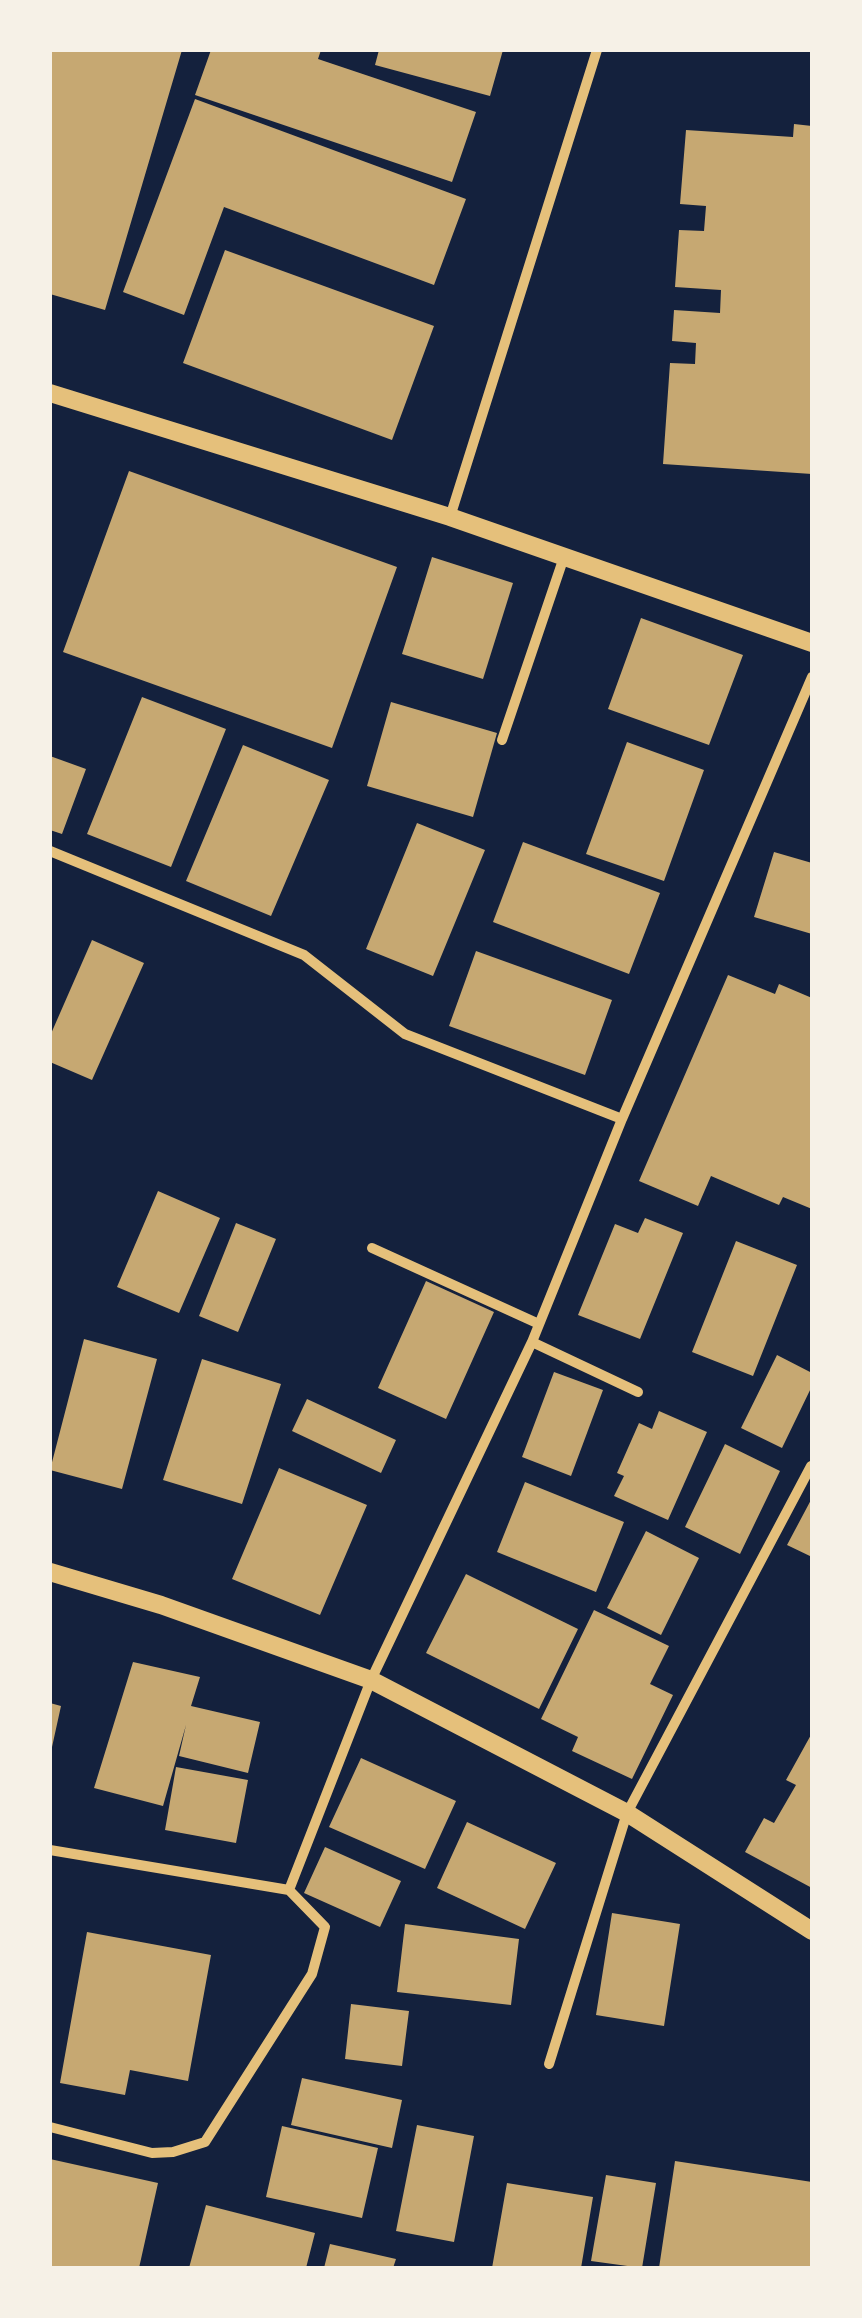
<!DOCTYPE html>
<html>
<head>
<meta charset="utf-8">
<style>
	body { margin:0 }
	#map { position:relative; width:862px; height:2318px; overflow:hidden; background:#14213d; font-family:Figtree,sans-serif }
	canvas { display:block }
	.frame { position:absolute; inset:0; border:52px solid #f6f1e7; pointer-events:none }
</style>
</head>
<body>
<div id="map">
<canvas width="862" height="2318"></canvas>
<div class="frame"></div>
</div>
<script>
const ctx = document.querySelector('canvas').getContext('2d');
ctx.lineJoin = 'round';
function fill(path, color) {
  ctx.fillStyle = color;
  ctx.fill(path, 'evenodd');
}
function trace(path, color, width, dash) {
  ctx.strokeStyle = color;
  ctx.lineWidth = width;
  ctx.lineCap = dash ? 'butt' : 'round';
  ctx.setLineDash(dash || []);
  ctx.stroke(path);
}
const building = new Path2D(`
	M50,50H182L105,310L50,294Z
	M211,50H321L318,59L476,112L452,182L195,95Z
	M379,50H503L490,96L375,65Z
	M195,99L466,199L434,285L224,207L184,315L123,292Z
	M794,124L812,126V474L663,464L670,363L695,364L696,343L672,341L674,310L720,313L721,290L675,287L679,230L704,231L706,206L680,204L686,130L793,137Z
	M225,250L434,326L392,440L183,363Z
	M129,471L397,567L332,748L63,652Z
	M432,557L513,583L483,679L402,654Z
	M641,618L743,655L709,745L608,709Z
	M142,697L226,729L171,867L87,834Z
	M391,702L497,733L473,817L367,786Z
	M627,742L704,770L664,881L586,854Z
	M243,745L329,780L271,916L186,881Z
	M50,756L86,769L62,834L50,830Z
	M417,823L485,850L433,976L366,949Z
	M523,842L660,893L629,974L493,922Z
	M774,852L812,863V934L754,917Z
	M92,940L144,963L92,1080L50,1062V1036Z
	M476,951L612,1000L585,1075L449,1026Z
	M728,975L775,994L779,984L812,998V1209L783,1197L779,1205L711,1176L698,1206L639,1181Z
	M158,1191L220,1218L179,1313L117,1287Z
	M645,1218L683,1233L640,1339L578,1315L615,1224L638,1233Z
	M236,1223L276,1239L238,1332L199,1316Z
	M736,1241L797,1265L753,1376L692,1352Z
	M426,1281L494,1312L446,1419L378,1388Z
	M84,1339L157,1359L122,1489L50,1470Z
	M777,1355L812,1373V1386L782,1448L741,1428Z
	M202,1359L281,1384L242,1504L163,1480Z
	M554,1372L603,1390L571,1476L522,1457Z
	M307,1399L396,1440L381,1473L292,1431Z
	M659,1411L707,1432L668,1520L614,1496L624,1476L617,1473L639,1423L652,1429Z
	M725,1444L780,1471L740,1554L685,1527Z
	M279,1468L367,1505L320,1615L232,1579Z
	M525,1482L624,1522L596,1592L497,1552Z
	M812,1498V1557L787,1545Z
	M646,1531L699,1558L661,1635L607,1608Z
	M466,1574L578,1629L539,1709L426,1653Z
	M594,1610L669,1646L650,1684L673,1695L632,1779L572,1751L578,1737L541,1719Z
	M133,1662L200,1677L191,1706L260,1722L248,1773L179,1756L186,1725L163,1806L94,1788Z
	M50,1703L61,1706L52,1747L50,1746Z
	M812,1733V1888L745,1852L764,1818L774,1823L796,1785L786,1780Z
	M361,1758L456,1801L425,1869L329,1827Z
	M176,1767L248,1780L236,1843L165,1830Z
	M467,1822L556,1863L525,1929L437,1888Z
	M325,1847L401,1881L380,1927L304,1893Z
	M612,1913L680,1924L664,2026L596,2015Z
	M405,1924L519,1939L511,2005L397,1992Z
	M87,1932L211,1955L188,2081L130,2070L125,2095L60,2083Z
	M351,2004L409,2011L402,2066L345,2059Z
	M302,2078L402,2100L392,2148L291,2125Z
	M417,2125L474,2136L454,2242L396,2231Z
	M282,2126L378,2148L362,2218L266,2197Z
	M50,2159L158,2183L139,2268H50Z
	M675,2161L812,2182V2268H659Z
	M606,2175L656,2183L642,2268L591,2261Z
	M507,2183L593,2197L581,2268H492Z
	M206,2205L315,2233L306,2268H189Z
	M330,2244L396,2259L393,2268H324Z`);
const minor = new Path2D(`
	M450,517L597,50
	M502,740L564,557
	M50,851L304,955L405,1034L622,1119
	M372,1248L539,1324
	M532,1342L638,1392
	M50,1850L289,1890L325,1927L312,1974L205,2142L173,2152L152,2153L50,2127
	M289,1890L371,1680L532,1342L622,1119L812,677
	M549,2064L627,1813L811,1466`);
const tertiary = new Path2D(`
	M50,393L450,517L812,643
	M50,1572L161,1605L371,1680L627,1813L812,1931`);
fill(building, '#c6a872');
trace(minor, '#e5c07b', 10);
trace(tertiary, '#e5c07b', 18);
</script>
</body>
</html>
